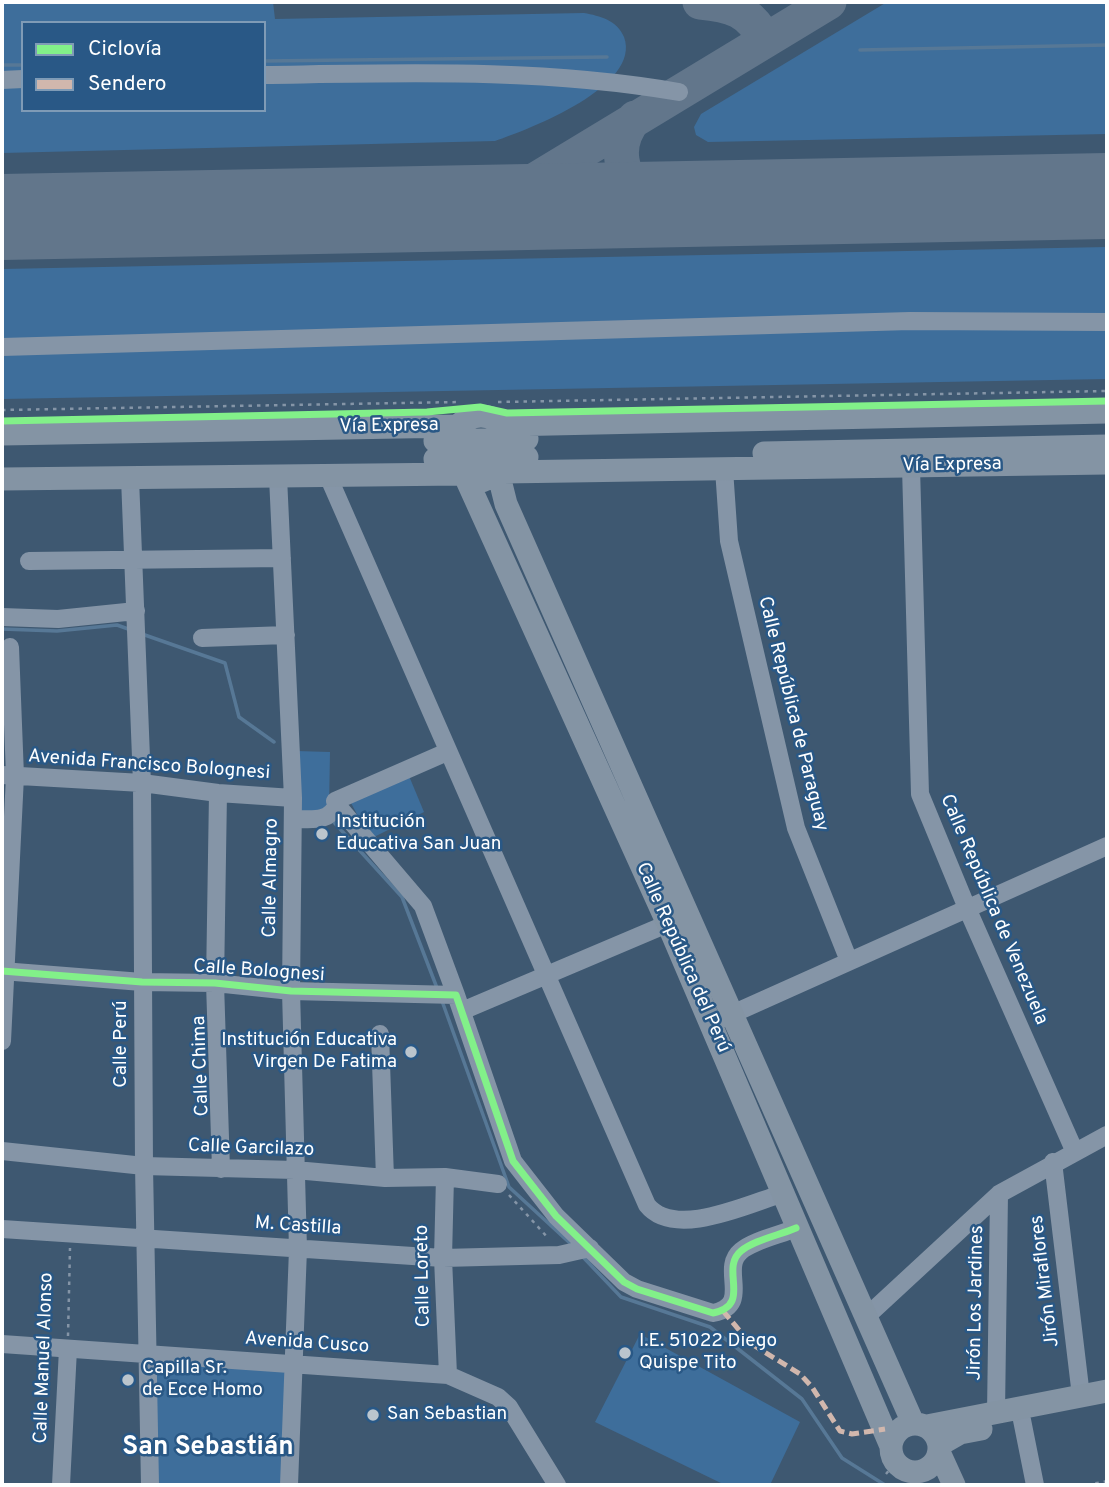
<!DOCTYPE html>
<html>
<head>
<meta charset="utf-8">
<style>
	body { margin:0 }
	#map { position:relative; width:1109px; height:1487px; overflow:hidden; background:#3e5871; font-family:Overpass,sans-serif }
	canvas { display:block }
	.frame { position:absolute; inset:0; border:4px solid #fff; pointer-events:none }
	.legend { position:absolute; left:21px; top:21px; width:245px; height:91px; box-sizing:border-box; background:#295886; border:2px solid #7f9bb6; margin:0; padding:9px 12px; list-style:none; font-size:21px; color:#fff }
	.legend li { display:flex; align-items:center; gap:14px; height:35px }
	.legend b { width:35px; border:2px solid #7f9bb6 }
</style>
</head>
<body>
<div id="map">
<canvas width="1109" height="1487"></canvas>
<div class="frame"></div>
<ul class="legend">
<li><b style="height:9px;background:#82f089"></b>Ciclovía</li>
<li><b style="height:9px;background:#d1b7ad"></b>Sendero</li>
</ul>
</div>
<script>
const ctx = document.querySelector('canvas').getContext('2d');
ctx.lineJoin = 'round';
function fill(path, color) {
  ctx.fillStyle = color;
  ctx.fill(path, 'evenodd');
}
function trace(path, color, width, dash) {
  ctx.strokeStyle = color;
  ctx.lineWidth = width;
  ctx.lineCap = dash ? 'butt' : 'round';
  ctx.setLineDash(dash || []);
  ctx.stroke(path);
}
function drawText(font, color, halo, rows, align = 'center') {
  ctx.font = font + ' Overpass,sans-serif';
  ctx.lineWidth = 5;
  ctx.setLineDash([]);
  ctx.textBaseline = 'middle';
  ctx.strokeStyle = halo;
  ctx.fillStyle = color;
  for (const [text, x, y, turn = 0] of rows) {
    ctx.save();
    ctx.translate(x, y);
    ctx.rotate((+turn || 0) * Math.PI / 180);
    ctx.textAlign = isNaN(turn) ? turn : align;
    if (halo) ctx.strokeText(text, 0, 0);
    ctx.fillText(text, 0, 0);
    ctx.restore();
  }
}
const green = new Path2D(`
	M2,2H273L275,19L584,13C600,16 617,20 624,37C642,86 530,129 495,141L2,153ZM23,23H264V110H23Z
	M887,2H1107V134L708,142L696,135L694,127L701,114Z
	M1107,247V379L2,399V269Z
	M296,751L330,752L329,810L298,812Z
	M409,776L424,812L370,839L350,801Z
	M640,1334L800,1422L770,1485H725L595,1422Z
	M150,1358L287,1368L281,1485H153Z`);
const stream = new Path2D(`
	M860,50L1107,45
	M264,61L607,57
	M2,65H23
	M2,629L57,631L117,625L131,630
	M142,634L225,663L239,717L274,742
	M331,819L402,897L437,988
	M442,1001L509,1187L572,1245
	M582,1256L621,1297L710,1327L802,1399L842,1458L885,1485`);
const taxiway = new Path2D(`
	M700,2C733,5 749,11 765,39
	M635,118C610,148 624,174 640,205
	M489,208L829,2`);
const runway = new Path2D(`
	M2,217L1107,196`);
const path = new Path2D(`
	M498,402L1107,391
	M2,410L460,402
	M509,1195L549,1239
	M68,1336L70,1248
	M886,1474L895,1463
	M1087,1485L1107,1481`);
const minor = new Path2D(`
	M264,75C403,73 541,68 679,92
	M2,80L23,79
	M2,347L910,321L1107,322
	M911,467L920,794L967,908L1074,1150
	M724,469L729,541L796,828L849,961
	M328,476L647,1205C674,1239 746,1205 781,1194
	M278,477L293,798L291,991L298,1249L289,1485
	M130,478L142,783L144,1166L150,1485
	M29,561L282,558
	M2,617L58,619L136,611
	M202,638L286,635
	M2,775L142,783L218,793L293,798
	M218,793L215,983L221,1169
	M337,805L423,906L456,995
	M293,819C312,819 328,823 337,805L335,801L447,752
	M2,971L142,982L215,983L291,991L456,995L513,1161L556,1216L624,1282L637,1289L713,1313C753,1305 719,1269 741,1251C754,1240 780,1235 796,1228
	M462,1011L679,919
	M721,1019L1107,846
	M380,1034L385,1178
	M2,1041L15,776L10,647
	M2,1151L144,1166L295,1170L385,1178L445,1177L498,1184
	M1053,1162L1081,1396
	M445,1177L443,1258L448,1375
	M2,1229L443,1258L559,1255L590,1248
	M866,1317L999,1194L1107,1135
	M2,1344L448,1375L498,1397L509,1407L557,1485
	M996,1413L999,1194
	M1022,1420L1035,1485
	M61,1485L68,1349`);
const major = new Path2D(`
	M2,434L457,426C473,413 488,413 505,425L1107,412
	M435,441L527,439
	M764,453L1107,446
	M435,459L527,457
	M465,476L668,924L890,1444
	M499,476L506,504L913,1423
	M2,479L461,474L482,481L503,472L1107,463
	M891 1448a24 24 0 1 1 48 0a24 24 0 1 1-48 0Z
	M927,1426L1107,1391
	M939,1445L960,1433L981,1429
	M939,1452L954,1485`);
const quiet = new Path2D(`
	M723,1311L750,1343L800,1374L812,1387L840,1431L852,1434L885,1429`);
const cycleway = new Path2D(`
	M2,421L427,412L480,407L507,413L1107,401
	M2,971L142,982L215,983L291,991L456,995L513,1161L556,1216L624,1282L637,1289L713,1313C753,1305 719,1269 741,1251C754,1240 780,1235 796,1228`);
const markers = [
	[322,834,7,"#bbc5cd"],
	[411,1052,7,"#bbc5cd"],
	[625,1353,7,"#bbc5cd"],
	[128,1380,7,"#bbc5cd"],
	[373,1415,7,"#bbc5cd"]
];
const streetNames = [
	["Vía Expresa",389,427,-1],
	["Vía Expresa",952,466,-1],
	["Calle República de Paraguay",792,714,76],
	["Avenida Francisco Bolognesi",149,766,4],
	["Calle Almagro",272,878,-89],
	["Calle República de Venezuela",993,910,67],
	["Calle República del Perú",682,958,66],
	["Calle Bolognesi",259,972,4],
	["Calle Perú",122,1044,-90],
	["Calle Chima",202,1066,-92],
	["Calle Garcilazo",251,1149,2],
	["M. Castilla",298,1227,4],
	["Calle Loreto",424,1276,-91],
	["Jirón Miraflores",1046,1281,-97],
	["Jirón Los Jardines",977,1303,-89],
	["Avenida Cusco",307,1344,4],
	["Calle Manuel Alonso",45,1358,-88]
];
const poiNames = [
	["Institución",336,823],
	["Educativa San Juan",336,845],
	["Institución Educativa",397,1041,"right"],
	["Virgen De Fatima",397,1063,"right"],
	["I.E. 51022 Diego",639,1342],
	["Quispe Tito",639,1364],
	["Capilla Sr.",142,1369],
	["de Ecce Homo",142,1391],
	["San Sebastian",387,1415]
];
const districtNames = [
	["San Sebastián",208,1449]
];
fill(green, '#3e6e9b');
trace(stream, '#577896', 3.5);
trace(taxiway, '#62768b', 35);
trace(runway, '#62768b', 86);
trace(path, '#8595a7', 2.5, [3.5, 5]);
trace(minor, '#8595a7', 18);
trace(major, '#8494a4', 23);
trace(quiet, '#d1b7ad', 5, [10, 5]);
trace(cycleway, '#82f089', 7);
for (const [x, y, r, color] of markers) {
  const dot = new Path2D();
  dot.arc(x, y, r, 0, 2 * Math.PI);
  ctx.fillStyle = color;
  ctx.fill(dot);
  trace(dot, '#295886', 2.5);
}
drawText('19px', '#fff', '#295886', streetNames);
drawText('19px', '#fff', '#295886', poiNames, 'left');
drawText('bold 26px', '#fff', '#295886', districtNames);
</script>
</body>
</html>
